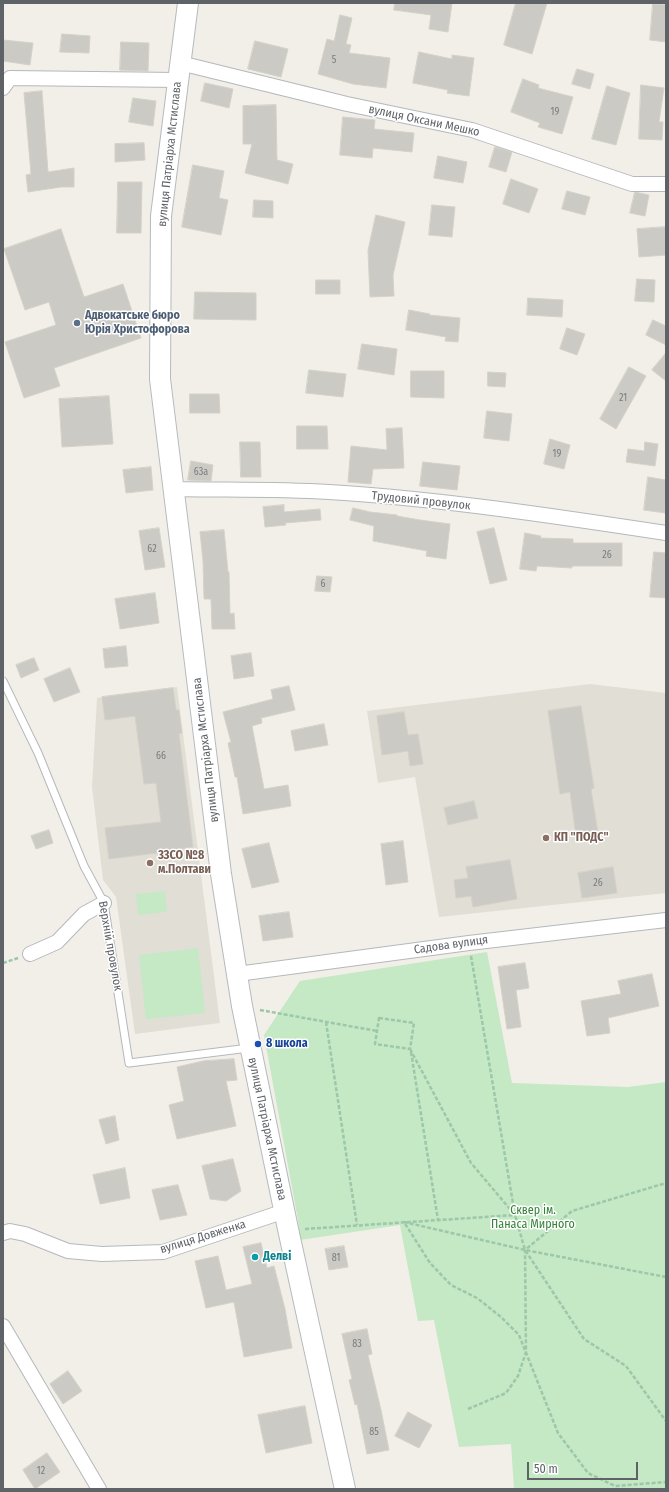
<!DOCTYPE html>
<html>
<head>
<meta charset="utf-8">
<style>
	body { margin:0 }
	#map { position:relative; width:669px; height:1492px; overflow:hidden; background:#f1efe8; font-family:"Fira Sans Condensed",sans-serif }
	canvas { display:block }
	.frame { position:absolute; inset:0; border:4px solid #5f6368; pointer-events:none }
	.scale { position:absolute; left:527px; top:1462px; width:111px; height:18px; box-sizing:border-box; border:2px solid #5f6368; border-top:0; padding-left:5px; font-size:12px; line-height:14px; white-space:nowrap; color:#5f6368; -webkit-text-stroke:3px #fff; paint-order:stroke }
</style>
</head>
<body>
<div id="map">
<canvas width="669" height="1492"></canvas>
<div class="frame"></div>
<div class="scale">50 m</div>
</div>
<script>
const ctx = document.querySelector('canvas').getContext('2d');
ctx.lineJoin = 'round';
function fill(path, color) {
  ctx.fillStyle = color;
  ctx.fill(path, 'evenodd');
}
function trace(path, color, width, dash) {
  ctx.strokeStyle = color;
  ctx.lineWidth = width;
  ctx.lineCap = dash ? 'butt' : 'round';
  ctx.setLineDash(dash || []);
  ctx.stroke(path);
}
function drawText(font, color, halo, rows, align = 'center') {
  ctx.font = font + ' "Fira Sans Condensed",sans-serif';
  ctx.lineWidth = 3;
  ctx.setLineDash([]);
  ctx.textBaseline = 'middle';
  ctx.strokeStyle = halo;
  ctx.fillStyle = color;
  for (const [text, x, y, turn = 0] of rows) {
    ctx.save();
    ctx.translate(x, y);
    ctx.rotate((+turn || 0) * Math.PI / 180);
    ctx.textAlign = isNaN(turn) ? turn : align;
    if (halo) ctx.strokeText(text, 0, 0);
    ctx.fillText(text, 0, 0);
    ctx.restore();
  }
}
const education = new Path2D(`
	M590,684L666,693V893L439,917L415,777L378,783L367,711Z
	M177,687L220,1023L135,1034L116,897L103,880L92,787L97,698Z`);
const green = new Path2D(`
	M165,891L167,912L138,915L136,894Z
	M198,948L205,1013L146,1019L139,955Z
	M487,952L512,1083L628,1087L666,1082V1489H514L511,1444L459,1447L434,1320L418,1321L400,1225L300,1240L298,1220L264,1035L300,981Z`);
const building = new Path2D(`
	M395,3H452L448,32L429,29L431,15L394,10Z
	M516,3H547L532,54L504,45Z
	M653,4L666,5V42L650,40Z
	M340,15L352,18L346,44L351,45L349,53L390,58L386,88L353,84L318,74L327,39L334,41Z
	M62,34L90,36L89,53L60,52Z
	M3,40L33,43L30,65L3,61Z
	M255,41L288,49L281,77L248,69Z
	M121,42L149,43L148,71L120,70Z
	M419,52L452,59V55L474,58L469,96L447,93L448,90L413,83Z
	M577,69L594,74L590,89L572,84Z
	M523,79L539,85L538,88L573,97L562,134L538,127L540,123L511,112Z
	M205,83L233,89L229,108L201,101Z
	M641,85L664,88L659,122H663L662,140L639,139Z
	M607,86L630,93L616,145L592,139Z
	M42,91L48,172L74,168V187H61L28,192L26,175L31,174L24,93Z
	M133,98L156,101L153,126L129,122Z
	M276,105L277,160L293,164L288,184L245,173L252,144H243V106Z
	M343,117L375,120L374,129L414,133L412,152L373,148L372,158L340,155Z
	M144,143L145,160L115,162V144Z
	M495,147L512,152L506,172L489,167Z
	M438,156L467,162L463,183L434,178Z
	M193,165L224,171L219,198L228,200L221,235L182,227Z
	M511,179L538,189L529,213L503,204Z
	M118,182H142L141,233H117Z
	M567,191L590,197L585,215L562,209Z
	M635,192L649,195L645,216L630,213Z
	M254,200L273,201V218L253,217Z
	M432,205L455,207L452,237L429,235Z
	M376,215L405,222L393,275L394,296L370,297L368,251Z
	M666,227V255L639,257L637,229Z
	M61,229L84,297L123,284L141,338L54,368L60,386L24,398L5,342L56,325L49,302L25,310L4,249Z
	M637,279L655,280L654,302L635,301Z
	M316,280H340V294H316Z
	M195,292L256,293V320L194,319Z
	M528,298L563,300L562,317L527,315Z
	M409,310L430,314L429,315L460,318L458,342L445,341L446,337L406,330Z
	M653,320L666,326V345L646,335Z
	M567,328L585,334L577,355L560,349Z
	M362,344L397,349L394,375L358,369Z
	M666,353V381L652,370Z
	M629,367L646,376L616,429L600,419Z
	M309,370L346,374L343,397L306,393Z
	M411,371H444V398L411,397Z
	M488,372L506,373L505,387L488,386Z
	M190,394H219L220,413H190Z
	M109,396L113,444L62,447L59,399Z
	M487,411L512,414L509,441L484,438Z
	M297,426H327L328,449H297Z
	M402,428L404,468L373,469L371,484L348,482L351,446L387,450L386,429Z
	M550,439L570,445L564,469L544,464Z
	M240,442H260L261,477H241Z
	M645,442L658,444L655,466L626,462L628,449L644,451Z
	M191,461L213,465L211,481L188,480Z
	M423,462L460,466L457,490L420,486Z
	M151,467L153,490L126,493L123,470Z
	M648,477L666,480L665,513L644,510Z
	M284,505V512L320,509L321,520L285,523L286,525L265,527L263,507Z
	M353,508L370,512L397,515V516L420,520L450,524L446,559L426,556L427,551L373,541L374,526L350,520Z
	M159,528L165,567L145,570L139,531Z
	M494,528L507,580L490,584L477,532Z
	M224,530L228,572H229L230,614L234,613L235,629H212L211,599H204L203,561L200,532Z
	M525,533L541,536L540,538L573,539V543H622V566H572V568L537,566L536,571L520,569Z
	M654,552L666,553V598L650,597Z
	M317,576L332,577L330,592L315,591Z
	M155,593L159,623L120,629L115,599Z
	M126,646L128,666L105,668L103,649Z
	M251,653L254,676L234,679L231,656Z
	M34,658L39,670L21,678L16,665Z
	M70,668L80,692L54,702L44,679Z
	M289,686L295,710L261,718L262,723L252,726L264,789L288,785L291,806L243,814L237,777H235L228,743L231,742L223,712L273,699L271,690Z
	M173,688L176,710H179L182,733L179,734L193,847L165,851V852L109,859L105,828L161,822L156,783L144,784L135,716L105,720L102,697Z
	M581,706L594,788L591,789L598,833L576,836L570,792L560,794L548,711Z
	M404,712L408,735L418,734L423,764L410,766L408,751L382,755L377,716Z
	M324,724L328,745L295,751L291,731Z
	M474,801L478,818L448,825L444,808Z
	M49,830L53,843L36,849L31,836Z
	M403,841L408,882L386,885L381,844Z
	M269,843L279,882L252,888L242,849Z
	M510,860L517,899L473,907L471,896L456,898L454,880L468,878L466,867Z
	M613,867L617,893L582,898L578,873Z
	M289,912L293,937L263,941L259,916Z
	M525,963L529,988L516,990L521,1027L507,1029L498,967Z
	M652,974L659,1006L608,1018L610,1033L587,1036L581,1001L621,994L618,981Z
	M234,1059L237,1080L226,1081L236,1126L177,1139L169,1105L184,1101L177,1067L203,1061Z
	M115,1116L119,1140L106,1144L99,1120Z
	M233,1159L241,1191L226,1201L210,1199L202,1166Z
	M125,1168L130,1198L100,1204L93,1175Z
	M178,1185L187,1215L160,1220L152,1190Z
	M261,1243L267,1268L274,1266L285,1309L292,1348L244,1357L234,1302L206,1308L195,1261L218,1256L226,1290L252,1284L243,1247Z
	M344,1246L348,1267L329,1270L325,1249Z
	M367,1329L372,1354L368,1355L381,1410L389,1450L367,1454L357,1404L355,1405L349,1380L352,1379L342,1334Z
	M68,1371L82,1391L63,1404L50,1384Z
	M305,1406L312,1443L266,1453L258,1415Z
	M408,1412L432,1425L419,1448L395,1436Z
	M47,1453L60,1472L35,1489L23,1470Z`);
const path = new Path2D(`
	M471,956L515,1215L525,1250L584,1339L626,1366L666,1421
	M3,963L18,958
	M260,1010L377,1031
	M379,1018L414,1023L410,1049L375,1044Z
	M326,1022L357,1225
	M410,1049L471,1163L515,1215
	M411,1052L438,1220
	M305,1229L515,1215
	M666,1277L525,1250L404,1222L430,1263L451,1285L477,1298L501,1317L519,1335L558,1433L588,1473L615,1486L666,1482
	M468,1409L506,1393L518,1376L526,1352L525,1250L572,1211L666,1183`);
const lane = new Path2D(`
	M3,681L38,753L84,866L104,903L129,1063L249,1048`);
const street = new Path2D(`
	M180,63L347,104L472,130L632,184H666
	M3,88L10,78L178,80
	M174,489C226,490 278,489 329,492C442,499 554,516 666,533
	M30,954L57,942L84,914L104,903
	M237,974L469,943L666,920
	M3,1233L10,1231L25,1234L68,1251L102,1254L163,1252L285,1211
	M3,1326L99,1489`);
const secondary = new Path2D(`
	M188,3L161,216L160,379L221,874L242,1006L288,1229L345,1489`);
const markers = [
	[77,323,4,"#5c6f8a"],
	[546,838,4,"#8d6e63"],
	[150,863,4,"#8d6e63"],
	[258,1044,4,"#1a4fb4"],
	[255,1257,4,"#0f9aa8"]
];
const numberNames = [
	["5",334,60],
	["19",555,112],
	["21",623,398],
	["19",557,454],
	["63а",201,472],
	["62",152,549],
	["26",607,555],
	["6",323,584],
	["66",161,756],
	["26",598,883],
	["81",336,1258],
	["83",357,1344],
	["85",374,1432],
	["12",41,1471]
];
const streetNames = [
	["вулиця Оксани Мешко",424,121,12],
	["вулиця Патріарха Мстислава",170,154,-84],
	["Трудовий провулок",421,501,6],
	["вулиця Патріарха Мстислава",206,750,-97],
	["Садова вулиця",451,945,-8],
	["Верхній провулок",110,946,80],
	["вулиця Патріарха Мстислава",267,1129,78],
	["вулиця Довженка",203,1237,-17]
];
const serviceNames = [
	["Адвокатське бюро",85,316],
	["Юрія Христофорова",85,330]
];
const educationNames = [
	["КП \"ПОДС\"",554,838],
	["ЗЗСО №8",158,856],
	["м.Полтави",158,870]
];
const transitNames = [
	["8 школа",266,1044]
];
const parkNames = [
	["Сквер ім.",533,1211],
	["Панаса Мирного",533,1225]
];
const cultureNames = [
	["Делві",263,1257]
];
fill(education, '#e1ded6');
fill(green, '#c5e8c5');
fill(building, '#cccac5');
trace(building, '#d6d1c6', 1);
trace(lane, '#b5b8bc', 9);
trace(street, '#b5b8bc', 16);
trace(secondary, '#b6babf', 22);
trace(path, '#9cc7a9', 2.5, [4, 2]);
trace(lane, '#fff', 7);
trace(street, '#fff', 14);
trace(secondary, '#fff', 20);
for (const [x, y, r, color] of markers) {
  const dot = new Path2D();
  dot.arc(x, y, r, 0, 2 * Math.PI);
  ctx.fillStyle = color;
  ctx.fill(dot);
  trace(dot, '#fff', 1.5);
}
drawText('10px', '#7a7d7f', null, numberNames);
drawText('12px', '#5f6368', '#fff', streetNames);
drawText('bold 12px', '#4e5e75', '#fff', serviceNames, 'left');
drawText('bold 12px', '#785e54', '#fff', educationNames, 'left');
drawText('bold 12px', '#164399', '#fff', transitNames, 'left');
drawText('12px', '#348238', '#fff', parkNames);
drawText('bold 12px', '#0d838f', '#fff', cultureNames, 'left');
</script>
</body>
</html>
